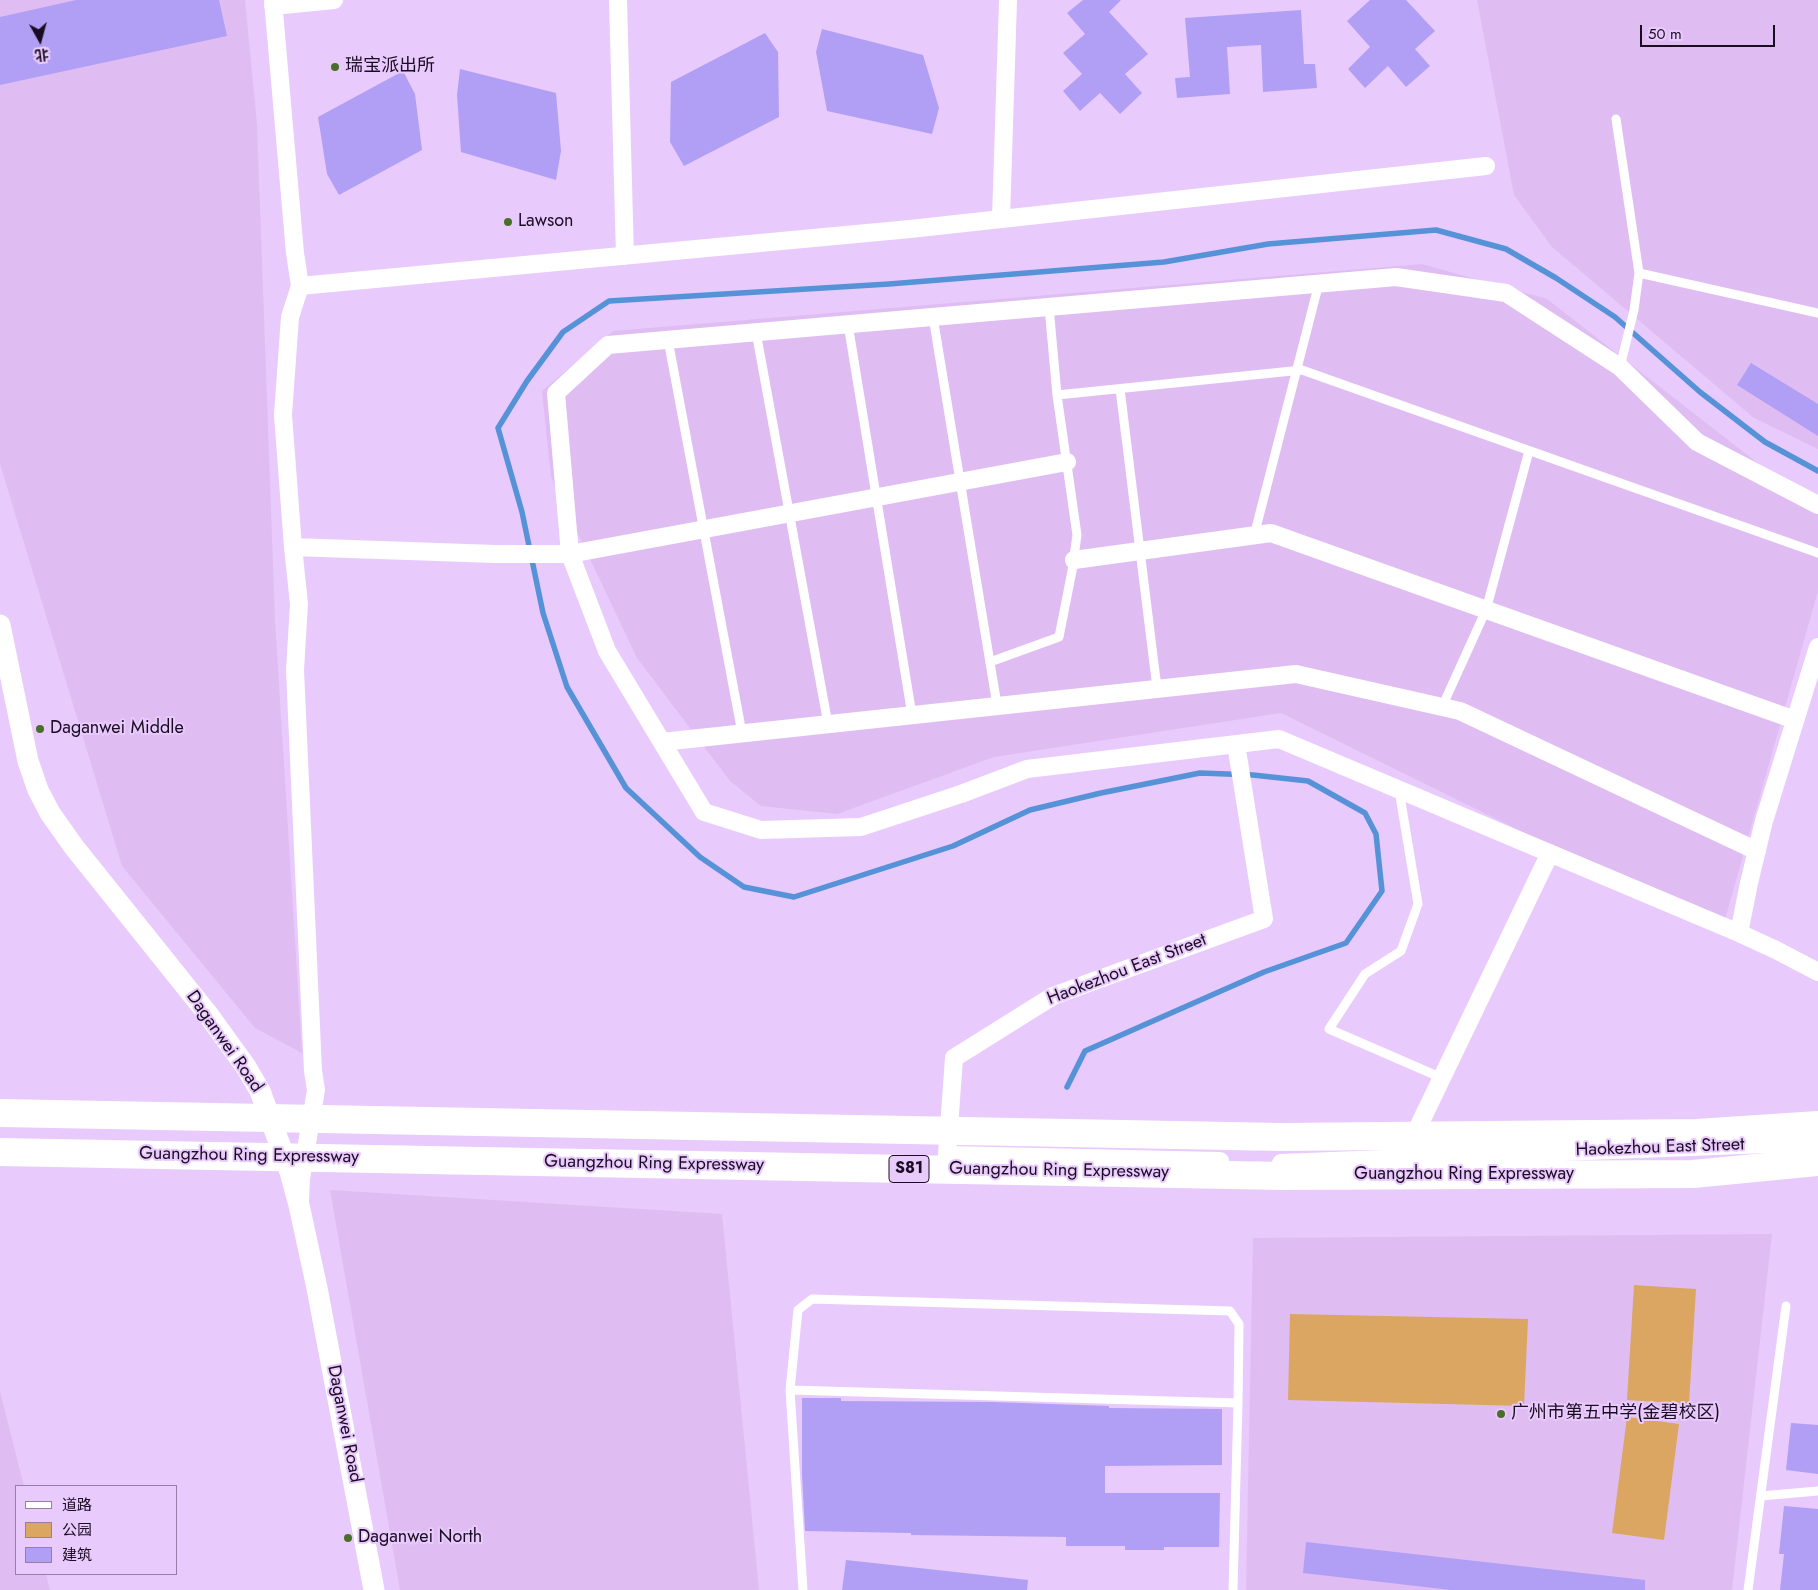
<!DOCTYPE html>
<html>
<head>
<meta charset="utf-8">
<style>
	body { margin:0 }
	#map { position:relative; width:1818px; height:1590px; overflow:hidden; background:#e9cafc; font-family:Jost,"Noto Sans SC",sans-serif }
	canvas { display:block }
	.legend { position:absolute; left:15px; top:1485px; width:162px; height:90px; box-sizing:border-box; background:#e9cafc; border:1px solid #967ea5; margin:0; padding:6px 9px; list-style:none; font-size:15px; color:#1a0c22 }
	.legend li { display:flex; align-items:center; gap:10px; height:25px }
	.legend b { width:25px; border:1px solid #967ea5 }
	.north { position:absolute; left:15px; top:15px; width:50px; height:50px; -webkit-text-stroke:4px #e9cafc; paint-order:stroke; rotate:173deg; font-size:14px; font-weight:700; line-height:20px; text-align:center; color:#1a0c22 }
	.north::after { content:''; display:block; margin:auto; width:18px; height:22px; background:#1a0c22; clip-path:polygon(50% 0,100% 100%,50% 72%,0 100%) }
	.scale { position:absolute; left:1640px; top:25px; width:135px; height:22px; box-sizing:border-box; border:2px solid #1a0c22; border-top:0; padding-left:6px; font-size:15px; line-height:18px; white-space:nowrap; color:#1a0c22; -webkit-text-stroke:4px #e9cafc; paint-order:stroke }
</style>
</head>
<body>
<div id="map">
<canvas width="1818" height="1590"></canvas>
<ul class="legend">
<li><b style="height:6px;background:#fff"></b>道路</li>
<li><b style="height:14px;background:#dba662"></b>公园</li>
<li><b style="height:14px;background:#b09ff4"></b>建筑</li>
</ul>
<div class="north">北</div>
<div class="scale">50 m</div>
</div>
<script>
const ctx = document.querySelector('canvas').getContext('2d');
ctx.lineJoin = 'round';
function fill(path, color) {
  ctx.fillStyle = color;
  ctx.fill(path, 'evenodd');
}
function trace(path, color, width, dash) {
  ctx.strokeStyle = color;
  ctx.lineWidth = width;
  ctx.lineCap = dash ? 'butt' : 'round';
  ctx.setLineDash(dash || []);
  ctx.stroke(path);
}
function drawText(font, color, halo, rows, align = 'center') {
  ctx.font = font + ' Jost,"Noto Sans SC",sans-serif';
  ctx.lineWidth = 4;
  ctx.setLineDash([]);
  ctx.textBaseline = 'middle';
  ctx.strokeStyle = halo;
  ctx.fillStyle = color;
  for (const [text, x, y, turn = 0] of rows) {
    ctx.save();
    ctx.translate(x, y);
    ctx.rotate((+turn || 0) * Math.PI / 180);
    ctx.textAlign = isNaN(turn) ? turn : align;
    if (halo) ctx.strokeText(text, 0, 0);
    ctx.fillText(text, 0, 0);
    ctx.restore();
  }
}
const built = new Path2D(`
	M0,0H245L257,124L275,621L302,1053L255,1028L122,866L0,464Z
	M1477,0H1818V449L1754,418L1552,247L1514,195Z
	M1422,264L1547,299L1818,510V591L1722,930L1281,713L994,757L837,814L761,806L730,781L637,658L551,477L542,391L613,331Z
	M330,1190L722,1214L759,1590H400Z
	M1772,1234L1732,1590H1246L1253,1238Z
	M0,1391L24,1486H16V1574H46L50,1590H0Z`);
const green = new Path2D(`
	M1634,1285L1696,1289L1689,1404L1627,1400Z
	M1290,1314L1528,1319L1524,1406L1288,1400Z
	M1627,1417L1679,1424L1664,1540L1612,1533Z`);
const stream = new Path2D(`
	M1067,1087L1085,1051L1264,972L1346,943L1382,891L1376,834L1365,813L1308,781L1253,775L1200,773L1101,793L1030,810L953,846L794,897L744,887L700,857L626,788L567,687L543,613L522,512L498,428L527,381L563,332L609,301L889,284L1164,262L1268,244L1436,230L1506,249L1556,278L1615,317L1700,392L1765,442L1818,471`);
const building = new Path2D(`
	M76,0H219L227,36L0,85V17Z
	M1083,0H1121L1109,12L1148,54L1125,74L1142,93L1120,114L1100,93L1080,111L1063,91L1082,74L1063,53L1085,34L1067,13Z
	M1370,0H1406L1435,31L1415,49L1430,66L1406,87L1388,66L1365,88L1348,69L1370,47L1347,21Z
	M1301,10L1304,64H1315L1317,88L1263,92L1261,45L1227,47L1230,94L1177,98L1175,78L1190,77L1185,18Z
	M822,29L923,55L939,108L932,134L827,111L816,52Z
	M765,33L778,52L779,117L684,166L670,142L671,82Z
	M460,69L556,93L561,151L556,180L461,152L457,95Z
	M403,71L415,94L422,150L339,195L327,174L318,117Z
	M1751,363L1818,404V436L1737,385Z
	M802,1398H841V1401L992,1402L1109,1406V1408L1222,1409V1465L1105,1466V1493H1220L1219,1547H1164V1550H1125V1546H1066V1537L911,1535V1533L805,1531L802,1474Z
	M1791,1423L1818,1425V1474L1786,1470Z
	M1784,1506L1818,1509V1590H1780L1784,1554H1779Z
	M1306,1542L1645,1580V1590H1451L1303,1573Z
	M846,1560L1028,1580L1027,1590H842Z`);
const service = new Path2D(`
	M1616,119L1639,273L1634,310L1620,367
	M1639,273L1818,313
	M933,317L997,705
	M848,324L912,715
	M756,332L828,724
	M668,340L742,733
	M1120,389L1157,688
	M1057,395L1302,370L1818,553
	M1254,536L1319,283
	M990,662L1059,637L1072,571L1077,535L1057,395L1049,307
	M1442,707L1486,610L1529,451
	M1399,790L1418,904L1401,951L1365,974L1329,1029L1442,1078
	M790,1390L1238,1403
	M1761,1496L1818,1491
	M803,1590L790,1390L798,1310L812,1299L1230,1311L1239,1324L1238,1403L1233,1590
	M1748,1590L1786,1306`);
const minor = new Path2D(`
	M273,0L295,253L300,286L290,317L283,415L293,547L299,604L295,670L313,1071L316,1090L301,1179L300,1200
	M618,0L625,256
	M273,6L334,0
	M1001,219L1008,0
	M300,286L910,229L1486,166
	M293,547L495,554H570L1067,462
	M1074,560L1271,533L1795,720
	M1818,647L1764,821L1749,883L1739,933L1776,950L1818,972
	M662,742L1296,674L1460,711L1757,851
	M1739,933L1279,739L1027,769L961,794L861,827L761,830L704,812L607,651L570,554L556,393L608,345L1396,277L1506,293L1620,367L1697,442L1818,505
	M1411,1142L1550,853
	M1220,1161L947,1155L954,1058L1053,996L1264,919L1236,744
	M1281,1163L1818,1142`);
const tertiary = new Path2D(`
	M0,625L28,761L38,790L50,813L74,847L207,1013L246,1067L260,1091L290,1172L299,1205L317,1288L374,1590`);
const motorway = new Path2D(`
	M0,1113L1282,1137L1697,1133L1818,1125
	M0,1152L1283,1176L1693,1174L1818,1162`);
const markers = [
	[335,67,5,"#496e28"],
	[508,222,5,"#496e28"],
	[40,729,5,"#496e28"],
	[1501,1414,5,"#496e28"],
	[348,1538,5,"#496e28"]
];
const shields = [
	[909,1169,40]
];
const shieldNames = [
	["S81",909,1169]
];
const poiNames = [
	["瑞宝派出所",345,67],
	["Lawson",518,222],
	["Daganwei Middle",50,729],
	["广州市第五中学(金碧校区)",1511,1414],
	["Daganwei North",358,1538]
];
const streetNames = [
	["Haokezhou East Street",1127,970,-21],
	["Daganwei Road",224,1042,55],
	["Haokezhou East Street",1660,1148,-2],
	["Guangzhou Ring Expressway",249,1156,1],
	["Guangzhou Ring Expressway",654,1164,1],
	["Guangzhou Ring Expressway",1059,1171,1],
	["Guangzhou Ring Expressway",1464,1175],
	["Daganwei Road",344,1424,79]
];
fill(built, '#dfbdf3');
fill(green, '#dba662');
trace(stream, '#5592d7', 5.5);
fill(building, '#b09ff4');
trace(service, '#fff', 9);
trace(minor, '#fff', 18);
trace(tertiary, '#fff', 21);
trace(motorway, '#fff', 28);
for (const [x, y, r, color] of markers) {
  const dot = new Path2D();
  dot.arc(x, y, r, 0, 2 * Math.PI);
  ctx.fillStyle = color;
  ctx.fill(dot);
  trace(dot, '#e9cafc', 2);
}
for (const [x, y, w] of shields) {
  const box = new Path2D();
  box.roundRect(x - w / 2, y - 13.5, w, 27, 4);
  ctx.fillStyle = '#e9cafc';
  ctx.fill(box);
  trace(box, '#1a0c22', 1);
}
drawText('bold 16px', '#1a0c22', null, shieldNames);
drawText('18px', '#1a0c22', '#e9cafc', poiNames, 'left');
drawText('18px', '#1a0c22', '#e9cafc', streetNames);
</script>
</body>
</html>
